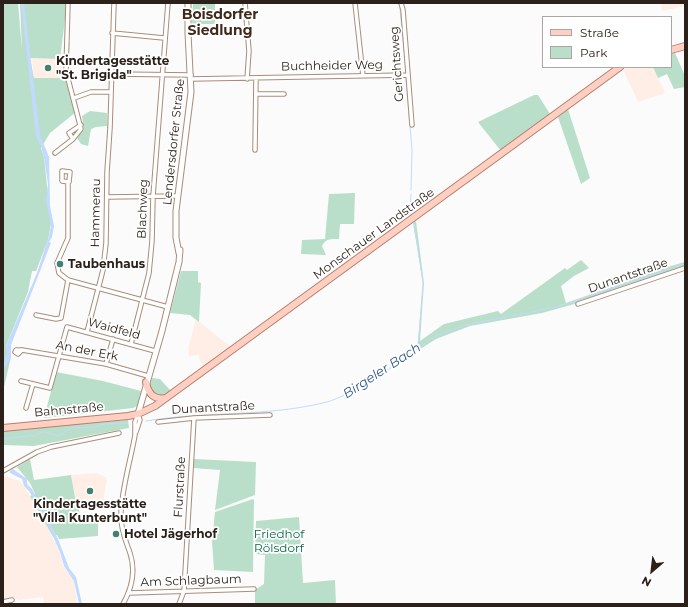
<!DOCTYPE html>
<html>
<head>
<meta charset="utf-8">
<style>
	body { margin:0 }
	#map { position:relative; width:688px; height:607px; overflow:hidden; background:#fbfbfb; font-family:Montserrat,sans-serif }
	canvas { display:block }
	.frame { position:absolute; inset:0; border:4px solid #2c211a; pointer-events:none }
	.legend { position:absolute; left:542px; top:16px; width:130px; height:52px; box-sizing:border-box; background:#fff; border:1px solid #aba6a3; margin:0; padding:5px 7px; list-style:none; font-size:12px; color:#2c211a }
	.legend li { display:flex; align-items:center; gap:8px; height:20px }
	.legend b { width:20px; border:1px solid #aba6a3 }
	.north { position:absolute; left:632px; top:551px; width:40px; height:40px; -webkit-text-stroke:3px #fff; paint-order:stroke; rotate:208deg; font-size:11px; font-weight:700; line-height:16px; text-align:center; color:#2c211a }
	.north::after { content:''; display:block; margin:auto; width:14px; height:18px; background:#2c211a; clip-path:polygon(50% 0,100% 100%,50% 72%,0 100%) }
</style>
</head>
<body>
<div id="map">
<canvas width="688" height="607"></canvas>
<div class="frame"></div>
<ul class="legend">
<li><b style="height:5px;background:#ffd0c2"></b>Straße</li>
<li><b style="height:11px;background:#b9dfca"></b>Park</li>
</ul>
<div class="north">N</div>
</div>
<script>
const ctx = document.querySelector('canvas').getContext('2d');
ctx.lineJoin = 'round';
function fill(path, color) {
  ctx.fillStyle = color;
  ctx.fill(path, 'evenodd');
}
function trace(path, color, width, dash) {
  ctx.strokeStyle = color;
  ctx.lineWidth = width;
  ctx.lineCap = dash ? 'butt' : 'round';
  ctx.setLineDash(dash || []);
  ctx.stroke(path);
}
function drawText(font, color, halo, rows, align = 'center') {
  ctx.font = font + ' Montserrat,sans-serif';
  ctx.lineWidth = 3.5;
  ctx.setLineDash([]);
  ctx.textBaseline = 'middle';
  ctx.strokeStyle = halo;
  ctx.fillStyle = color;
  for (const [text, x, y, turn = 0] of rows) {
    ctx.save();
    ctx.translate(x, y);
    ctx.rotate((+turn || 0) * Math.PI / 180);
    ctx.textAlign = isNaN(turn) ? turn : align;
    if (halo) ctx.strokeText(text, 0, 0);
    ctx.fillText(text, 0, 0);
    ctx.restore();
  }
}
const built = new Path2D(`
	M661,3H685V6L662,11Z
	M32,58L60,59L65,78H34Z
	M627,67H653L665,93L638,102L623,69Z
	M196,319L232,348L205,368L200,362L199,355L189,356L188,349Z
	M97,473L107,478L102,508L76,503L71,475Z
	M4,476L20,481L33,500L60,552L63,566L74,580L77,604H44L43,597L19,600L12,597L3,600V477Z`);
const green = new Path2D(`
	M3,3H18L22,50L20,3H67L60,59L30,58L34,78H65L76,112L50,133L41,148L44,157L51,224L48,240L36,271H32L28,292L6,346L11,357L3,391Z
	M193,3L215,4V24H192Z
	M675,53L685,76V87L674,89L667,74L658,78L653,67H671V54Z
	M534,95H538L550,114L501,151L478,122Z
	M568,109L590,178L581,184L558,117Z
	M90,111L107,113V126L96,127L91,129L88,146L81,144L77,138L84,130L82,116Z
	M355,193L354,224H340L339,239C332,239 326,238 322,246L326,255L301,254L302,240L325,239L329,194Z
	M416,221L424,283L420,341L444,324L498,311L501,314L565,268L567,270L581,260L589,268L574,276L561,286L566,303L671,266L685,262V267L578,303L542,313L470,326L436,339L417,351L423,283L413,223Z
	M181,271H198V282L201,283L199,322L190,315L170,313Z
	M56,372L103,381L141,391L137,406L133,408L44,418Z
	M152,378L160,379L171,391L162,396L154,395L150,387Z
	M128,420L129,428L34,446L3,445V431L10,430Z
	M30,459L34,480L71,475L76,503L91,506L90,509H79L80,517L98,519V536L59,539L57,535L53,537L30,496L35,494L30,483L17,467Z
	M194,459L256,462L255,495L215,510L220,470L193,468Z
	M253,499L254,500L253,572L214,570L212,541L215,512Z
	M299,517L303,583L335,580L336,604H255V590L264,584L265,555L255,554L256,521Z`);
const water = new Path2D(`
	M21,3H24L40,135L49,157L50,206L54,226L52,237L49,242L51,243L11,345V358L3,370C3,359 8,359 6,346L37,273L49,236L51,226L46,201L48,184L44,158L41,146L36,136Z
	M13,469L27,479V484L32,489L58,539L69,568L76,577L82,604H79L74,581L64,566L60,552L47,523L29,491L24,486L22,479L10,473V471Z`);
const stream = new Path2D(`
	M400,9L406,70
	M406,79L412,150L411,190
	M410,216L411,194
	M414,223L423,283L418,349
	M592,295L685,264
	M146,421C206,411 268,417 327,402C351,395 392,368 413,352C421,347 429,339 438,335C486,315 539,316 587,297
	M3,439L37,435L43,431L58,436L73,427L92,428L104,424L127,423`);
const street = new Path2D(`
	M245,3L249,51L247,79
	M355,3L363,76
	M401,3L403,10L412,125
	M112,33L164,38
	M112,74L191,75
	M191,79L408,75
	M256,94H284
	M74,98L91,92H111
	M73,139L69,133L81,125
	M255,150L256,78
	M55,153L73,139L81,129L66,71L68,3
	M62,171L70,172L69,182L62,181Z
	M68,182V238L57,263L59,273L68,280L168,307
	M107,197L178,196
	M578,304L685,268
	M36,315L56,319L61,318L68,280
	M87,332L103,270L106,243L107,172L110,128L114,3
	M131,344L149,273L152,241L153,196L168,3
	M22,350L18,354L15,352L16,350H22L106,364L148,376
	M106,364L113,339
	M21,381L50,388L67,327L155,351
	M26,408L33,384
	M158,422L194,418L270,415
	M136,432L140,420L138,414
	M3,471L37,452L51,447L119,433
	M129,593L254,589
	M3,602L12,600
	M123,604C132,588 136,571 130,553C126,541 121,531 121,517C120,495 131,459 135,435V422L138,414
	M179,604L184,591L194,418`);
const secondary = new Path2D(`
	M179,253L176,238V211L191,92L188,33V3
	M138,414L162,331L179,262L180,250`);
const primary = new Path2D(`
	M671,50L685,46
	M146,382C148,394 154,400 166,398
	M3,428L128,416L138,414L155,406L620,67`);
const markers = [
	[48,68,4,"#3f8172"],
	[60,264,4,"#3f8172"],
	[90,491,4,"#3f8172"],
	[116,534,4,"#3f8172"]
];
const poiNames = [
	["Kindertagesstätte",56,61],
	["\"St. Brigida\"",56,75],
	["Taubenhaus",68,264],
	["Kindertagesstätte",90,504,"center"],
	["\"Villa Kunterbunt\"",90,518,"center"],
	["Hotel Jägerhof",124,534]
];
const streetNames = [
	["Gerichtsweg",397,64,-94],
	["Buchheider Weg",332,66,-1],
	["Lendersdorfer Straße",174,142,-84],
	["Blachweg",143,209,-88],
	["Hammerau",96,213,-89],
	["Monschauer Landstraße",374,234,-36],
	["Dunantstraße",628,276,-19],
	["Waidfeld",114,329,15],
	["An der Erk",87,351,11],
	["Dunantstraße",213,408,-3],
	["Bahnstraße",69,410,-5],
	["Flurstraße",180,487,-87],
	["Am Schlagbaum",191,581,-2]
];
const parkNames = [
	["Friedhof",279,534],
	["Rölsdorf",279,548]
];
const waterNames = [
	["Birgeler Bach",382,371,-33]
];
const quarterNames = [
	["Boisdorfer",220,15],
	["Siedlung",220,31]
];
fill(built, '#feeee5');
fill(green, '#b9dfca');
fill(water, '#c2dafd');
trace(stream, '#c2dafd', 1);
trace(street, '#a98c7b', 5.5);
trace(secondary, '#a98c7b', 7);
trace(primary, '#b57e6d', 8);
trace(street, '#fff', 3.5);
trace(secondary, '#fff', 5);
trace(primary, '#ffd0c2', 6);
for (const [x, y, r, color] of markers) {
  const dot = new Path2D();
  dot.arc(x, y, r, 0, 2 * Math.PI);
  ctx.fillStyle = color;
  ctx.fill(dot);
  trace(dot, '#fff', 1.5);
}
drawText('bold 12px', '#2c211a', '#fff', poiNames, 'left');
drawText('12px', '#2c211a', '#fff', streetNames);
drawText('12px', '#076743', '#fff', parkNames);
drawText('italic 13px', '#32578e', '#fff', waterNames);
drawText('bold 14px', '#412a1b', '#fff', quarterNames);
</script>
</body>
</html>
